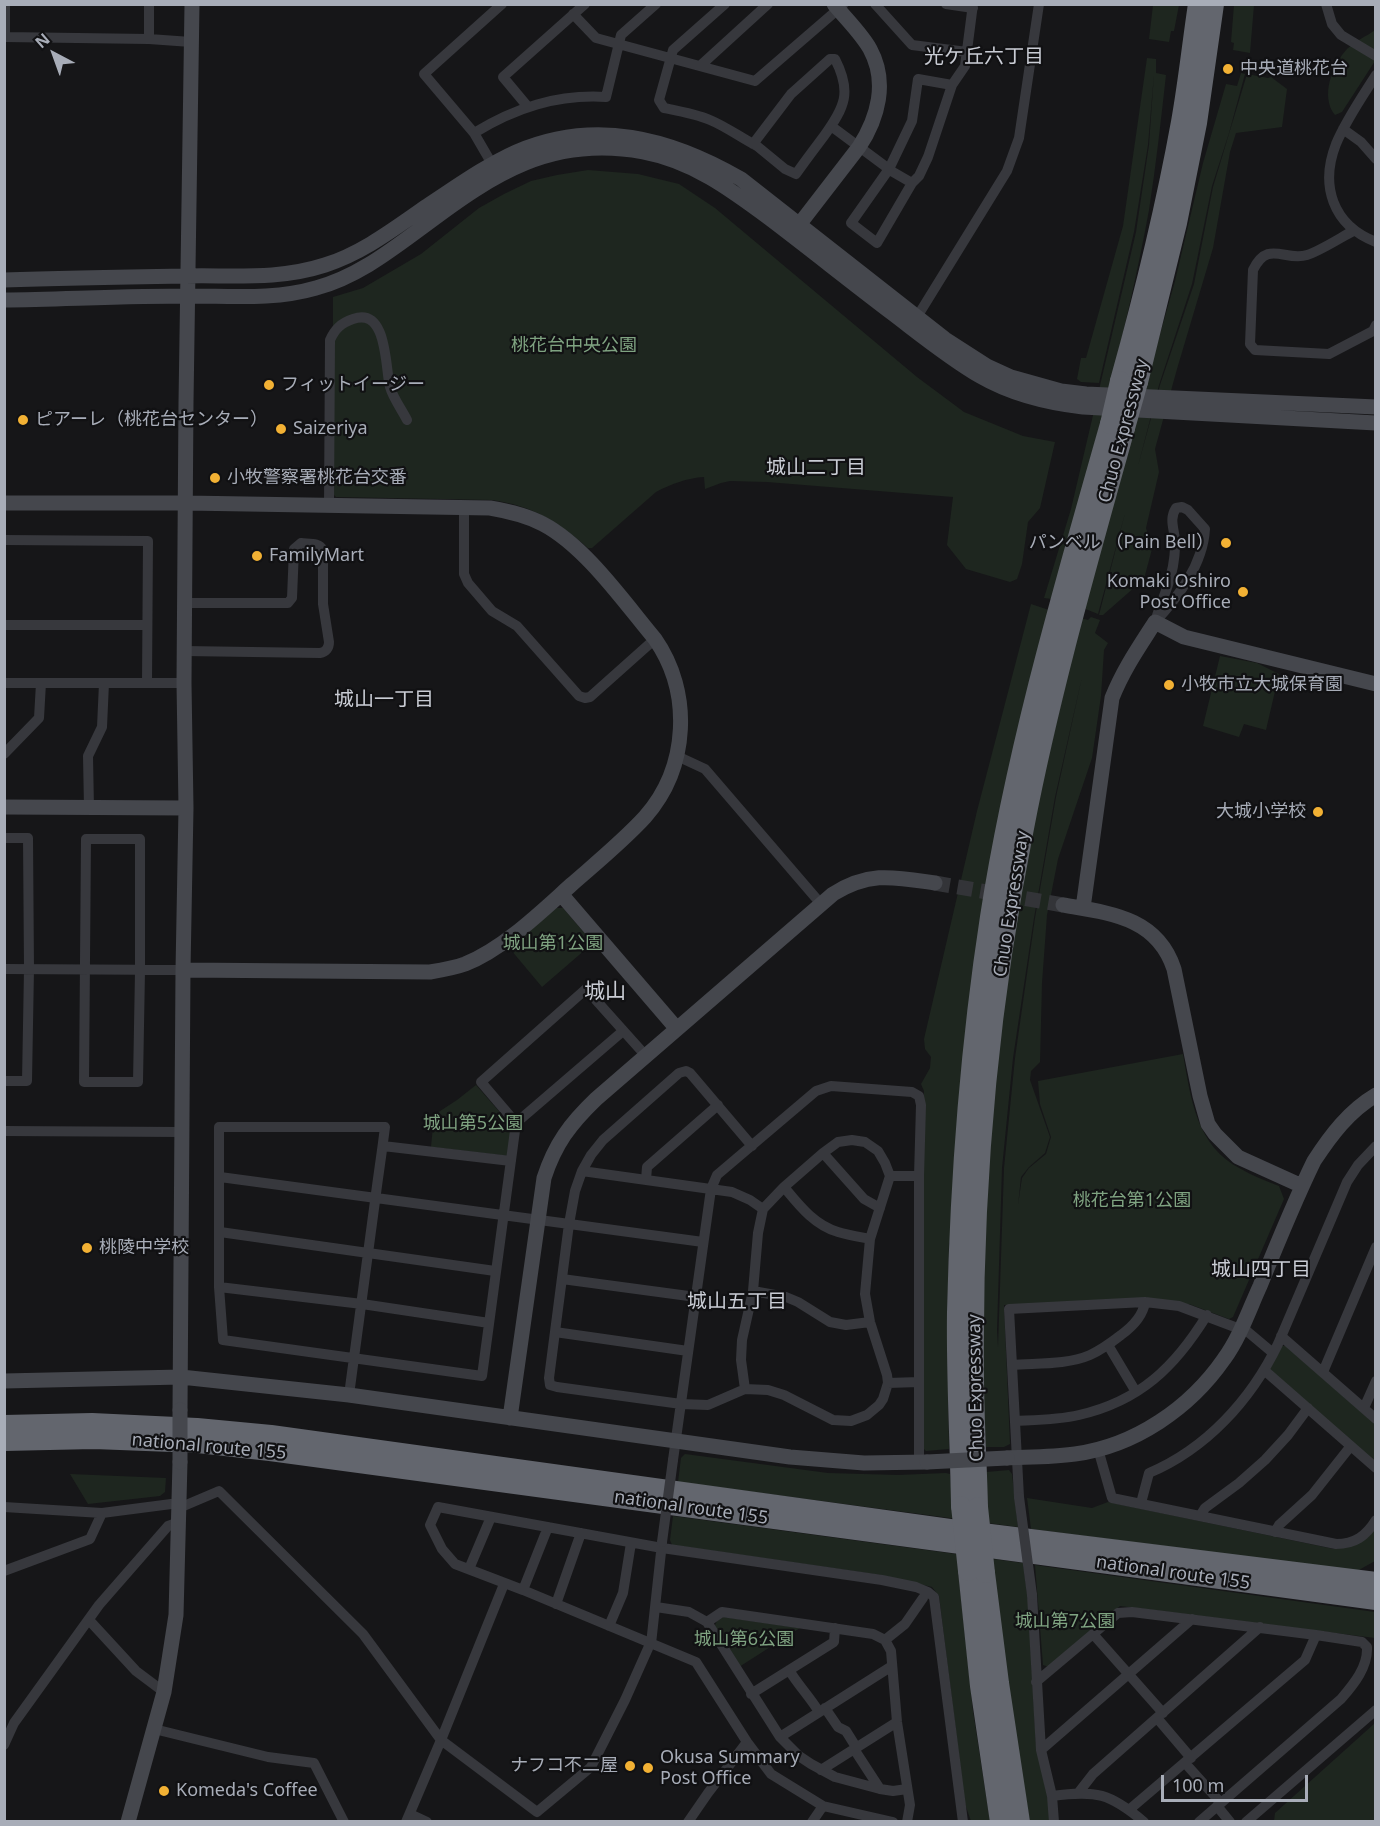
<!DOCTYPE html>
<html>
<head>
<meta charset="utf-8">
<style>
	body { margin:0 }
	#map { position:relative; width:1380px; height:1826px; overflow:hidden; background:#161618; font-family:"Noto Sans",sans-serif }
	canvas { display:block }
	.frame { position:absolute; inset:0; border:6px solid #a8adb8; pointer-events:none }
	.north { position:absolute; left:24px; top:24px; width:60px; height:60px; -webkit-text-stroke:4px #111113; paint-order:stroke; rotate:319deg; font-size:16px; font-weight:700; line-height:24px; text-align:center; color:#a8adb8 }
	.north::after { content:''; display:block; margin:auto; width:21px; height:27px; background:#a8adb8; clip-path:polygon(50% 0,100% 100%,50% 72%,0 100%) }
	.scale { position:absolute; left:1161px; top:1775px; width:147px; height:27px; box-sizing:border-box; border:3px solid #a8adb8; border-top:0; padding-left:8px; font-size:18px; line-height:21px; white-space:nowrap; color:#a8adb8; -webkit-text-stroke:4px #111113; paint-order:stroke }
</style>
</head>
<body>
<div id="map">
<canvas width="1380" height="1826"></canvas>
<div class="frame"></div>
<div class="north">N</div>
<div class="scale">100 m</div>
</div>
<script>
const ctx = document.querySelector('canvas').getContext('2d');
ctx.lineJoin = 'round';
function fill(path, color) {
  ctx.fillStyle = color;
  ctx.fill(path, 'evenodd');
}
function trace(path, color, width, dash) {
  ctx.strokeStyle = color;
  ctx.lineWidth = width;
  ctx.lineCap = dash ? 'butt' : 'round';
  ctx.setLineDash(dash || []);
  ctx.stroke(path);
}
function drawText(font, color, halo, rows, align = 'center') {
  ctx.font = font + ' "Noto Sans","Noto Sans JP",sans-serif';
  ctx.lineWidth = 4.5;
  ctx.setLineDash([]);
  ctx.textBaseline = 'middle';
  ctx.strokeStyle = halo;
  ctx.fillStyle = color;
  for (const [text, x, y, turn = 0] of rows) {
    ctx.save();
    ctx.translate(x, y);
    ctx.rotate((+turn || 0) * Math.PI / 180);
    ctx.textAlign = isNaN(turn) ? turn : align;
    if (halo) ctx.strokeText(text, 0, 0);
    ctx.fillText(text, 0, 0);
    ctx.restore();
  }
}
const green = new Path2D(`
	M1153,5H1179L1174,31H1171L1169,42L1149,39Z
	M1234,5H1254L1250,53L1233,50L1234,43L1231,42Z
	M1375,30V61L1342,112L1335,115C1320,97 1332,65 1347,49C1355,41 1367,36 1375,30Z
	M1147,58L1156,59V73L1166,75C1161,120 1156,165 1149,210C1125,342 1087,471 1052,599L1044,598L1071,509L1136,232L1149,145L1154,74L1148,145L1134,232L1099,383L1081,382L1077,379L1081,358H1086L1123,226Z
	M1241,73L1245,74L1229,133L1212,186L1192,284L1159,385L1138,466L1160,385L1194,284L1213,187L1247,74L1268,78L1271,77L1287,89L1282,127L1236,133L1230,152L1213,248L1177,369L1155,449L1159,472L1146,528L1152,549L1144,579L1103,615H1099L1125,513L1098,614L1083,608L1175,281L1203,163L1226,84L1237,86Z
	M588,170L638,174L679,184L715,208L917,377L964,412L1023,436L1055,442L1040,508L1028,522L1022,564L1017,579L1010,582L966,569L947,545L953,497L767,482L730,481L721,483L705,489L704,477C687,478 671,484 656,492L592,548H588C557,521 533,506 492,500L336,497L333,494V297L363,288L421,254L479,208L504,194L531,181L557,175Z
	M1031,604L1049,610L951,1242L949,1243L947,1332L949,1449L926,1451L923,1448L924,1101V1091L921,1084L930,1068L931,1057L925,1049L924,1039L977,811Z
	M1091,617L1100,620L1095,633L1108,643L1104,650L1101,696L1092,758L1058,859L1047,915L1042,983L1040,1062L1031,1071L1030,1080L1050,1137L1045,1153L1029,1167L1021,1177L1018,1205L1022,1178L1029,1168L1046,1154L1051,1137L1040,1104L1038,1081L1183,1054C1191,1099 1196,1146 1241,1169C1253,1176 1266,1181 1279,1186L1284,1199L1233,1317L1229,1319L1189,1304L1004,1305L1010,1444L1004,1447H986L981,1357L983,1247L994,1082L1009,953L1028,844L1081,618L1088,620ZM1082,677L1056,797L1035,918L1015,1058L1004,1168L998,1347L997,1330L1002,1168L1013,1058L1034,918L1055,797Z
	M1220,656L1257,663L1279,674L1266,730L1244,724L1239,737L1203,726Z
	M556,908H563L593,943L542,987L511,950L512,946Z
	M476,1085L511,1125L509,1156L431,1147L434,1115L457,1100Z
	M1281,1346H1286L1375,1424V1464L1269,1370Z
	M685,1454L828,1473L898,1475L946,1473L950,1474L953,1505L988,1507L986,1472L1009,1470L1012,1474L1018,1527L678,1482L681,1458Z
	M70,1474L166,1478L165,1492L160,1496L88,1504Z
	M1027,1498L1092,1508L1108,1502L1334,1549L1363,1541L1375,1530V1561L1357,1571L1031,1529Z
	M673,1516L1023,1563L1028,1600L1036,1745L1048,1799L1050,1821H1030L1015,1736L958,1570L973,1711L990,1821H971L965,1804L939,1596L932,1587L881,1575L672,1545L670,1540Z
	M1035,1565L1375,1612V1638L1120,1606L1049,1667L1043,1665Z
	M724,1617L800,1628L739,1667L714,1627L717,1621Z
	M1375,1723V1821H1274L1275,1813Z`);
const secondaryTunnel = new Path2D(`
	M935,883L1063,905`);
const street = new Path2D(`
	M5,4V37L149,39L191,42
	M149,4V39
	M725,4L673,50L659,100L664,108C679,111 696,114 710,120C727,127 741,138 757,146L785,169L796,174C805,161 815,148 824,136C845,107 852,92 835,59H830L791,94L753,144
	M875,4L912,45L967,52
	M946,4L973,8
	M1326,4L1332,24L1341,35L1376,56
	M573,14L596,38L755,81L843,5
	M700,66L768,4
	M1376,75C1362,97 1346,120 1336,144C1320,185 1332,225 1376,242
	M952,85L918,79L912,121L889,169L851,223L877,243L912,183L919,176L928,157L952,85L965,66L973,4
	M528,107L503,77L585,4
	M831,126L893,172L912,183
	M1343,129L1361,142L1376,159
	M474,133C515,108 557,94 606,97L621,35L656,4
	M492,164L474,133L424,74L502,4
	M1353,231C1340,238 1320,251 1307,255C1285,262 1268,239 1253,270L1250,344L1255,350L1329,354L1373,331L1376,325
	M917,317L1007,171L1019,138L1039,4
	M329,506L330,340C335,329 341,323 353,319C388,307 385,368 390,387C393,398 402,410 407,420
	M1182,507L1188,510L1205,529C1203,565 1178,597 1155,622C1161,600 1172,582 1174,559C1175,553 1175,546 1175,540C1174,528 1169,519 1176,508Z
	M464,508V574L468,583L492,611L517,626L579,696L585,698L590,697L655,639
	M4,540L148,541L147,682
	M4,625H147
	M184,651L320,653C326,652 329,648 329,642L323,604V550C319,542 309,544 301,543L294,549L292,598L288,603H185
	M4,683H184
	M4,754L39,718L41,683
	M677,756L705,769L821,904
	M89,808L88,756L102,727L104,683
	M4,838H28L29,969L27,1081H4
	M86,839H140V971L138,1082H84Z
	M4,969L183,970
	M516,1123L481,1082L586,989L646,1056
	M4,1131L181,1132
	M383,1146L511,1161
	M823,1153L864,1199L880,1208
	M582,1171L732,1192L750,1200L763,1209
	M890,1176H919
	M220,1177L703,1242
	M646,1180L647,1167L718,1105
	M784,1187C799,1205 814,1225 838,1232C848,1235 860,1237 870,1239
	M220,1232L495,1271
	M562,1279L696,1297
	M219,1287L362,1304L489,1323
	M753,1291L786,1297L798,1302L830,1322L846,1325L870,1322
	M555,1332L688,1351
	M1281,1336L1376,1419
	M1108,1345L1136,1392
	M1012,1365C1037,1363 1067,1365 1090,1355C1101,1350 1112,1342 1121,1335C1132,1327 1143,1316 1145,1302
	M1264,1370L1376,1468
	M1323,1372L1376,1247
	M888,1383L919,1382
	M745,1389L741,1360L742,1340L753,1291L758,1233L763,1209L784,1187L823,1153L838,1142L852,1140L865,1142L878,1151L885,1163L890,1176L870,1239L865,1294L870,1322L887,1375L888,1383L883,1399L879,1405L867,1415L851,1421L833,1420L784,1395L768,1390L745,1389L708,1405L681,1404L557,1387L550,1385L549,1378L569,1224L575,1191L582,1171L591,1155L603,1140L679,1073L686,1071L690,1073L752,1146
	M349,1395C358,1330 366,1266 375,1201C378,1177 382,1152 385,1127H219V1287L223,1340L482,1376L516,1123L623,1031
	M1364,1408L1376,1381
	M1015,1421C1036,1420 1058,1420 1079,1415C1140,1401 1175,1367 1207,1315
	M1098,1449L1112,1498L1336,1544C1355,1544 1366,1536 1376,1520
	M673,1460L711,1189L717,1175L816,1091L831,1086L912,1092L919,1096L921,1105L919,1176V1462
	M1019,1497L1009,1309L1145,1302L1179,1306L1248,1332L1273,1353
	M1141,1503L1149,1473C1206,1449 1251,1400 1278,1344L1347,1182L1358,1165L1376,1146
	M4,1507L102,1513L179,1503
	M179,1508L219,1491L363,1634L441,1740L537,1812L591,1767L625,1700L650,1644
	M1200,1516L1205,1508L1239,1483L1265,1460L1288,1435L1308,1408
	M1275,1532L1279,1525L1312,1495L1350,1447
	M469,1569L491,1517
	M4,1571L90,1539L102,1513
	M523,1590L548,1527
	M1032,1595L1041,1750L1052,1796L1054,1822
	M556,1604L581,1533
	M656,1607L689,1612L707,1622L780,1737L799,1756L811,1764L835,1777L880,1789L893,1791L907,1789
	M89,1620L136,1671L164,1692
	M707,1622L722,1612L873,1634L885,1640L891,1651L897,1722L910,1805L907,1822
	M609,1626L623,1593L631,1543
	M1093,1634L1163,1713
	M885,1640L905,1624L923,1598
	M651,1644L662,1543
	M789,1670C798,1685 810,1697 819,1712
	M1036,1682L1118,1613L1132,1612L1316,1635L1362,1642L1367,1647C1368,1667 1354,1684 1341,1699L1199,1822
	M751,1694L834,1642L835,1628
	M825,1708L838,1727L846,1731L856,1747
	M1157,1718L1191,1758
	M154,1729L268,1757L314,1763L344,1822
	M780,1737L892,1666
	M4,1745L14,1723L99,1605L168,1526L179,1522
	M854,1749L880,1789
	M1041,1750L1192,1619
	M1185,1763L1221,1803
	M821,1770L897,1722
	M1079,1792L1093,1774L1260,1627
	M1052,1796C1096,1790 1110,1793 1144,1822
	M1217,1806L1230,1822
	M1130,1809L1305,1660L1316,1635
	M410,1814L427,1822
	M406,1822L441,1740L504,1584
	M688,1822L708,1793L747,1742
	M812,1822L823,1806
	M893,1822L823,1806L771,1774L747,1742L696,1662L523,1590L455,1564L442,1549L430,1525L438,1507L662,1548L882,1580L916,1587L928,1592L934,1597L963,1822
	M1246,1822L1376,1710`);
const secondary = new Path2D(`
	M795,230L859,147C878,118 888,82 870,49C861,33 846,19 834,4
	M4,280C65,278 125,277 186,276C234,275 279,280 325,265C363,253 395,228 427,206C456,187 485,166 516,152C595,118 670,138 741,179L945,339L987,366L1011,377L1061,391L1086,394L1376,407
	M4,300C66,299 128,296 190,296C232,296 275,300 316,288C357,277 390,251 424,226C493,174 552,135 643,152C692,161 730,189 769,218C810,249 851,282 892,313C921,335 949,358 980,376C1011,394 1048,403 1083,407L1376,423
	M4,503H186L490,508C508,511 526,515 543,524C585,546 624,602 655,639C692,692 689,767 645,817C623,841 596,863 571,885C541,912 503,949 465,964C454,968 442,970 430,972L183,970
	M4,807L186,808
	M561,894L677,1029
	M1063,905C1109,913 1157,917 1174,969L1200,1096L1208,1124L1215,1134L1238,1157L1302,1186
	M1083,908L1112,698C1123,670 1139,647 1155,622L1184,637L1376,684
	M4,1381L181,1377L349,1395L790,1457L864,1463L927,1462
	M180,1410L183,970L186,808L184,683L186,402L192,4
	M510,1418L544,1178C555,1144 570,1124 596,1099L833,894C870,871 894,877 935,883
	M1007,1458C1029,1457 1053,1457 1075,1454C1135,1446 1190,1408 1224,1359C1240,1337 1249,1310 1260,1286C1277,1244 1294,1202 1314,1161C1331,1135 1349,1111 1376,1095
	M128,1822L164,1692L176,1615L180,1462`);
const highway = new Path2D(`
	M1120,381C1144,295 1165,210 1181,122C1188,83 1192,44 1198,4
	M1138,382L1177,223L1197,123L1214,4
	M4,1425L92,1423L197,1428L271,1435L950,1529L1376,1582
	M4,1441L94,1439L198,1443L270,1451L1376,1600
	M961,1506C960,1441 956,1377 957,1312C960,1180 970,1047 990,917C1016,749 1064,586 1110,424
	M978,1507C977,1463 974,1419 974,1375C972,1192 988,1007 1024,828C1050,693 1088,561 1125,428
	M968,1571L980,1686L1000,1822
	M985,1573L999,1683L1020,1822`);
const streetBridge = new Path2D(`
	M1019,1497L1032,1595
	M662,1542L673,1460`);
const secondaryBridge = new Path2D(`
	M180,1462V1410
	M927,1462L1007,1458`);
const highwayBridge = new Path2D(`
	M1110,424L1120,381
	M1125,428L1138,382
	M961,1506L968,1571
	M978,1507L985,1573`);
const markers = [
	[1228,69,6,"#f2b134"],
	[269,385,6,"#f2b134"],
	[23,420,6,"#f2b134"],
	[281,429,6,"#f2b134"],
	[215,478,6,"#f2b134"],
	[1226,543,6,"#f2b134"],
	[257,556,6,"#f2b134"],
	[1243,592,6,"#f2b134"],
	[1169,685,6,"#f2b134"],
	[1318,812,6,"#f2b134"],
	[87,1248,6,"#f2b134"],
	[630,1766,6,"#f2b134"],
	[648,1768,6,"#f2b134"],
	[164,1791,6,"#f2b134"]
];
const poiNames = [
	["中央道桃花台",1240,69],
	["フィットイージー",281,385],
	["ピアーレ（桃花台センター）",35,420],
	["Saizeriya",293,429],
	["小牧警察署桃花台交番",227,478],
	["パンベル （Pain Bell）",1214,543,"right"],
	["FamilyMart",269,556],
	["Komaki Oshiro",1231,582,"right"],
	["Post Office",1231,603,"right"],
	["小牧市立大城保育園",1181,685],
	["大城小学校",1306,812,"right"],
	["桃陵中学校",99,1248],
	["Okusa Summary",660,1758],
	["Post Office",660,1779],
	["ナフコ不二屋",618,1766,"right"],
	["Komeda's Coffee",176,1791]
];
const parkNames = [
	["桃花台中央公園",574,346],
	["城山第1公園",553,944],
	["城山第5公園",473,1124],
	["桃花台第1公園",1132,1201],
	["城山第7公園",1065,1622],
	["城山第6公園",744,1640]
];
const streetNames = [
	["Chuo Expressway",1124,431,-75],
	["Chuo Expressway",1012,904,-81],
	["Chuo Expressway",976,1388,-91],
	["national route 155",209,1447,5],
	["national route 155",691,1508,8],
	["national route 155",1173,1573,8]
];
const neighbourhoodNames = [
	["光ケ丘六丁目",984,57],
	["城山二丁目",816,468],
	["城山一丁目",384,700],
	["城山四丁目",1261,1270],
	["城山五丁目",737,1302]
];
const quarterNames = [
	["城山",605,992]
];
fill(green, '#1e261f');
trace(secondaryTunnel, '#333438', 15, [15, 8]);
trace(street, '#37383d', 10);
trace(secondary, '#45474d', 15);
trace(highway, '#63666e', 20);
trace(streetBridge, '#37383d', 10);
trace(secondaryBridge, '#45474d', 15);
trace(highwayBridge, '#63666e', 20);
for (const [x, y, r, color] of markers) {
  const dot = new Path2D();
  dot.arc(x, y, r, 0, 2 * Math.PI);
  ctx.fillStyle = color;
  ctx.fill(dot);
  trace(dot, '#111113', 2);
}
drawText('18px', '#a8adb8', '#111113', poiNames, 'left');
drawText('18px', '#7fa381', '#111113', parkNames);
drawText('18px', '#a8adb8', '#111113', streetNames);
drawText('20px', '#c9ccd4', '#111113', neighbourhoodNames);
drawText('21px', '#c9ccd4', '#111113', quarterNames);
</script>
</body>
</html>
